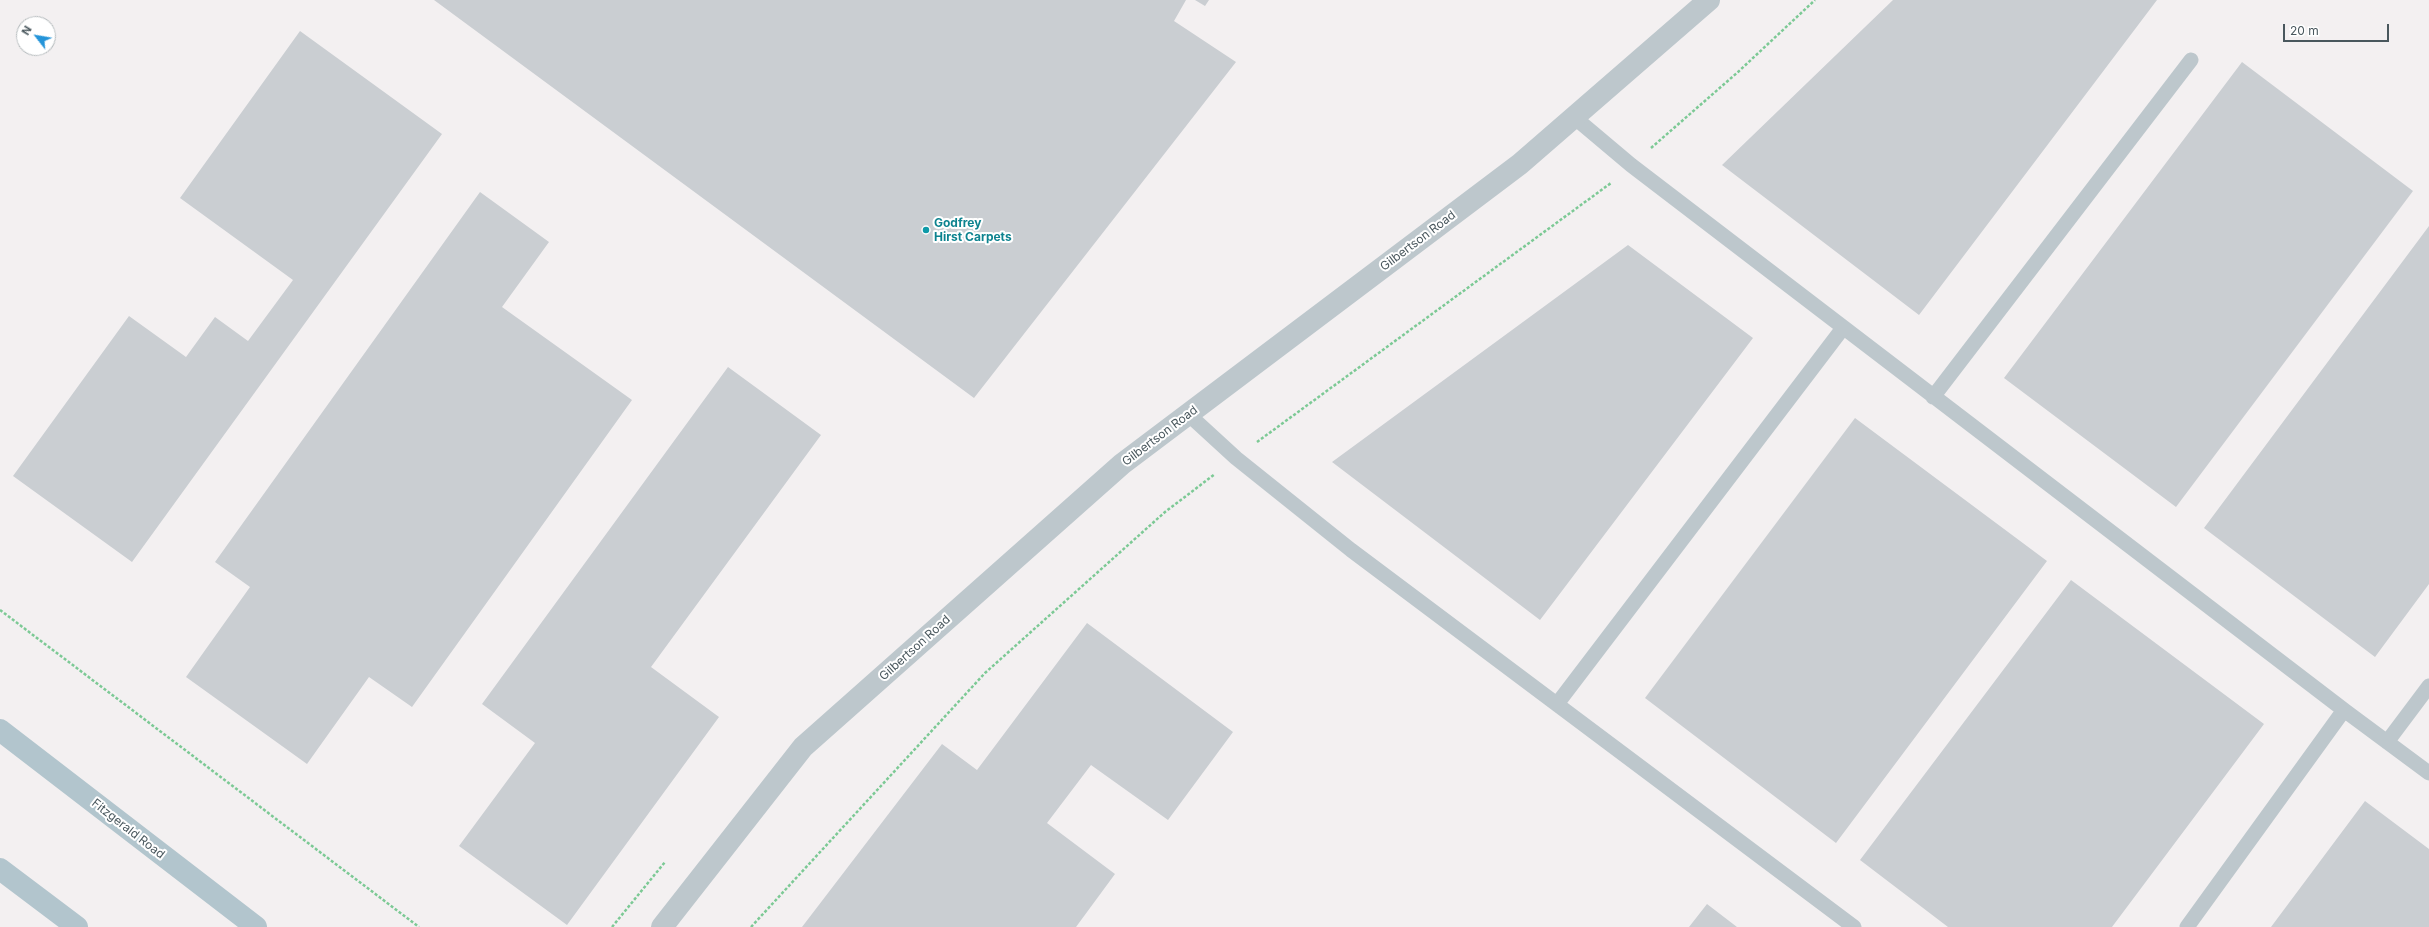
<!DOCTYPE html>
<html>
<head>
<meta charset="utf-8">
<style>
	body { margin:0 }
	#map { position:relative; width:2429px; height:927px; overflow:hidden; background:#f3f0f1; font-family:Inter,sans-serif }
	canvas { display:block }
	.north { position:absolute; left:16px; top:16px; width:40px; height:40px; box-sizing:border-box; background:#fff; border:1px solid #b6bcbe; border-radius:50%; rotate:301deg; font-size:11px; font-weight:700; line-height:16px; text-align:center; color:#49575d }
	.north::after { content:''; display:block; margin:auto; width:14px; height:18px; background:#2494d9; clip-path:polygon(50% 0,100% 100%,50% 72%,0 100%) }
	.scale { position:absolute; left:2283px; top:24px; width:106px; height:18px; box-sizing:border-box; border:2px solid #49575d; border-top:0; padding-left:5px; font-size:12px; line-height:14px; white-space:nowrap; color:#49575d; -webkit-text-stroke:3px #fff; paint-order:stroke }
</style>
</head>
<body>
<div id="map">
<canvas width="2429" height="927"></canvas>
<div class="north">N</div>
<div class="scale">20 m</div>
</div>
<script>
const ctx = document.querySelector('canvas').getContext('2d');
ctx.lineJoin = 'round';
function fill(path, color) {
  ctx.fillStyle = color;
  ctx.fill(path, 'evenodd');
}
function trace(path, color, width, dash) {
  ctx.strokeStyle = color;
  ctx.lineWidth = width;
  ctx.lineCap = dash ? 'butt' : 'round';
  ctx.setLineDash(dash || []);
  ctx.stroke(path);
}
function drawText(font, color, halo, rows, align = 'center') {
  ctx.font = font + ' Inter,sans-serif';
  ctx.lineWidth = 4;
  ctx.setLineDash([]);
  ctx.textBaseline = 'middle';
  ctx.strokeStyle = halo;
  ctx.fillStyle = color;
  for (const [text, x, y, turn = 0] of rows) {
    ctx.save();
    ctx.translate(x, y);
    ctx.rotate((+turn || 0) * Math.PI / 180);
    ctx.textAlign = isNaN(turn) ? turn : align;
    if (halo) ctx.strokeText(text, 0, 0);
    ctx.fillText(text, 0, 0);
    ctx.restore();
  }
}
const building = new Path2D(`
	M434,0H1186L1174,21L1236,62L974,398Z
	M1195,0H1209L1205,6Z
	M1893,0H2157L1919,315L1722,165Z
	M300,31L442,134L132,562L13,476L129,316L186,357L215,317L248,341L293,280L180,198Z
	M2242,62L2413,191L2176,507L2004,378Z
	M480,192L549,242L502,307L632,400L412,707L369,677L307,764L186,677L250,587L215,562Z
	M2429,226V584L2375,657L2204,528Z
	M1628,245L1753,338L1540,620L1332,462Z
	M728,367L821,435L651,667L719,717L567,925L459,846L535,743L482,704Z
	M1855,418L2047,561L1836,843L1645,698Z
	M2071,580L2264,724L2112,927H1948L1860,860Z
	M1087,623L1233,732L1168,820L1091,765L1047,823L1115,874L1076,927H802L942,744L977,770Z
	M2365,801L2429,849V927H2271Z
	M1707,904L1737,927H1689Z`);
const path = new Path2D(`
	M1651,148L1738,72L1815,0
	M1257,442L1611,183
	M0,610L419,927
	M612,927L665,862
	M751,927L985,673L1165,512L1215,474`);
const service = new Path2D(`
	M1574,117L1631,165L2344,710L2187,927
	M1933,397L2191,60
	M1188,414L1236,458L1351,550L1854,927
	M1557,704L1843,328
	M2344,710L2429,773
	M2387,742L2429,686`);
const minor = new Path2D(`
	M662,927L803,747L1122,464L1520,164L1709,0`);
const primary = new Path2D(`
	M0,730L256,927
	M0,869L77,927`);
const markers = [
	[926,230,4,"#0f9aa8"]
];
const cultureNames = [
	["Godfrey",934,223],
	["Hirst Carpets",934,237]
];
const streetNames = [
	["Gilbertson Road",1418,241,-37],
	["Gilbertson Road",1160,436,-37],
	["Gilbertson Road",915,648,-42],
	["Fitzgerald Road",128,829,38]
];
fill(building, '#caced2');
trace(path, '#7cc995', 2.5, [3, 2]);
trace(service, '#bdc7cc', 15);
trace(minor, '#bdc7cc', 22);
trace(primary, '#b2c5cd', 22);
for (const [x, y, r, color] of markers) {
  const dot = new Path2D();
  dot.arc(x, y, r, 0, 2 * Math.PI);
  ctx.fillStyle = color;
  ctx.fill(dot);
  trace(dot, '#fff', 1.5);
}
drawText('bold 12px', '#0d838f', '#fff', cultureNames, 'left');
drawText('12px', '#49575d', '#fff', streetNames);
</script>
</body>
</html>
